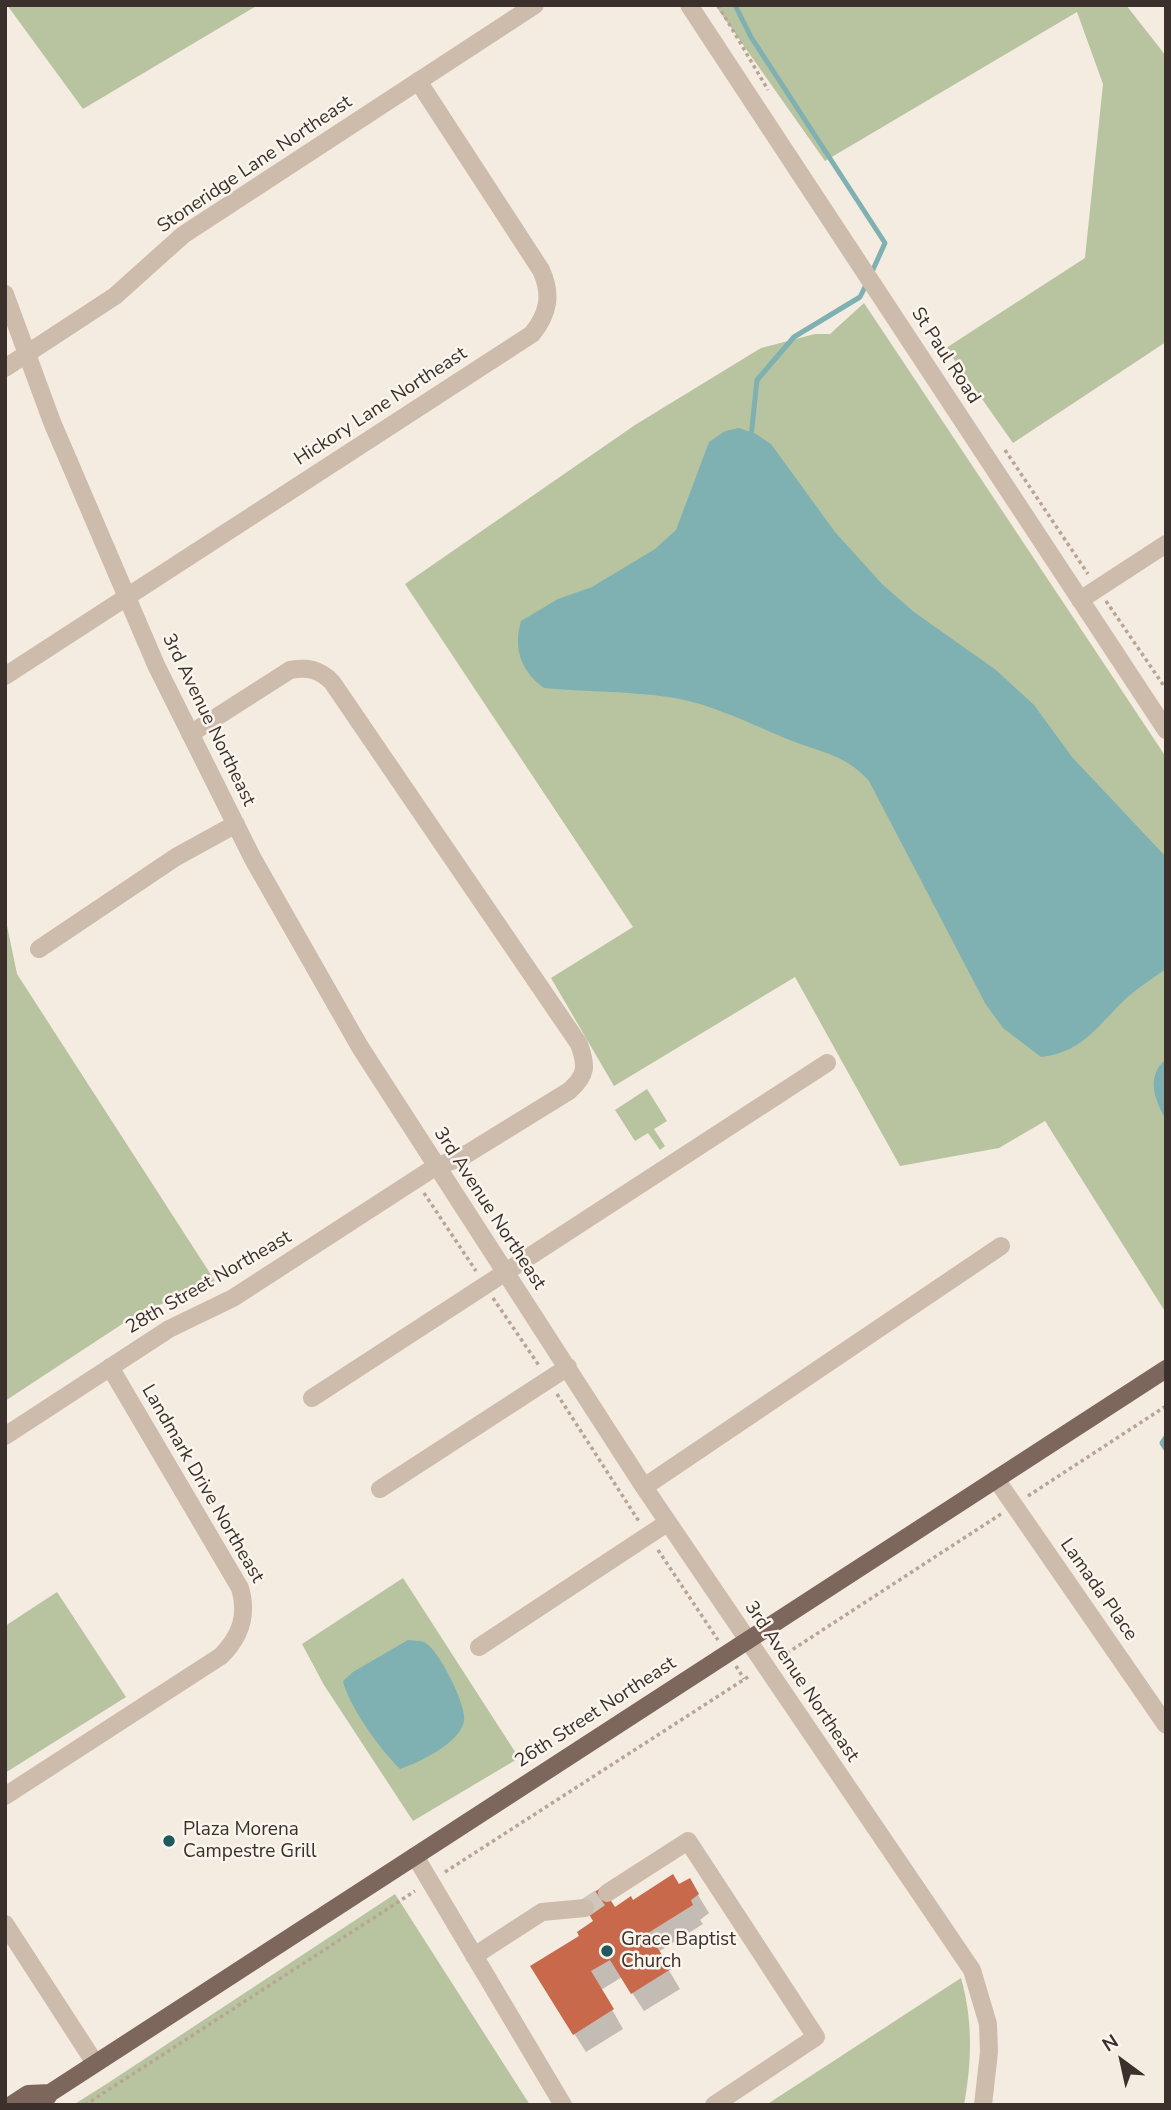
<!DOCTYPE html>
<html>
<head>
<meta charset="utf-8">
<style>
	body { margin:0 }
	#map { position:relative; width:1171px; height:2110px; overflow:hidden; background:#f4ebe1; font-family:"Nunito Sans",sans-serif }
	canvas { display:block }
	.frame { position:absolute; inset:0; border:7px solid #3b302b; pointer-events:none }
	.north { position:absolute; left:1087px; top:2026px; width:70px; height:70px; -webkit-text-stroke:5px #fbf5ee; paint-order:stroke; rotate:327deg; font-size:19px; font-weight:700; line-height:28px; text-align:center; color:#3b302b }
	.north::after { content:''; display:block; margin:auto; width:24px; height:32px; background:#3b302b; clip-path:polygon(50% 0,100% 100%,50% 72%,0 100%) }
</style>
</head>
<body>
<div id="map">
<canvas width="1171" height="2110"></canvas>
<div class="frame"></div>
<div class="north">N</div>
</div>
<script>
const ctx = document.querySelector('canvas').getContext('2d');
ctx.lineJoin = 'round';
function fill(path, color) {
  ctx.fillStyle = color;
  ctx.fill(path, 'evenodd');
}
function trace(path, color, width, dash) {
  ctx.strokeStyle = color;
  ctx.lineWidth = width;
  ctx.lineCap = dash ? 'butt' : 'round';
  ctx.setLineDash(dash || []);
  ctx.stroke(path);
}
function drawText(font, color, halo, rows, align = 'center') {
  ctx.font = font + ' "Nunito Sans",sans-serif';
  ctx.lineWidth = 5;
  ctx.setLineDash([]);
  ctx.textBaseline = 'middle';
  ctx.strokeStyle = halo;
  ctx.fillStyle = color;
  for (const [text, x, y, turn = 0] of rows) {
    ctx.save();
    ctx.translate(x, y);
    ctx.rotate((+turn || 0) * Math.PI / 180);
    ctx.textAlign = isNaN(turn) ? turn : align;
    if (halo) ctx.strokeText(text, 0, 0);
    ctx.fillText(text, 0, 0);
    ctx.restore();
  }
}
const green = new Path2D(`
	M7,5H258L83,109Z
	M715,5H1126L1166,56V342L1013,443L946,348L1085,258L1103,84L1077,12L825,161Z
	M864,303L1166,757V1313L1045,1121L999,1148L900,1166L795,977L614,1086L551,978L633,927L405,584L635,425L761,348L815,334H830Z
	M5,916L17,974L215,1281L136,1315L5,1401Z
	M647,1089L667,1121L654,1129L665,1146L660,1150L648,1133L635,1141L615,1110Z
	M403,1578L519,1758L413,1821L324,1685L302,1644Z
	M57,1592L126,1697L5,1773V1626Z
	M395,1894L530,2105H73L108,2083Z
	M961,1978C973,2020 972,2062 964,2105H766Z`);
const water = new Path2D(`
	M739,428L756,434L771,444L835,532L882,584L914,612L996,670L1034,705L1072,757L1166,857V969C1154,977 1141,986 1130,995C1099,1022 1086,1052 1041,1057L1003,1028L985,1003L869,781C847,756 824,753 795,742C754,726 712,703 668,697C627,691 585,692 544,688C521,671 513,649 521,621L558,599L592,587L655,549L676,530L709,442L725,431Z
	M1166,1059V1120C1155,1100 1145,1077 1166,1059Z
	M408,1640C413,1641 420,1640 424,1642C438,1648 468,1707 464,1722C458,1744 420,1762 400,1769C382,1752 348,1705 343,1681L353,1672Z`);
const shadow = new Path2D(`
	M678,1886L698,1895L709,1913L700,1920L703,1924L658,1952L680,1989L644,2011L622,1977L601,1990L623,2029L586,2052L543,1985L582,1936L615,1909Z`);
const stream = new Path2D(`
	M735,5L751,37L885,243L871,274
	M751,437L757,380L794,337L860,297L867,283
	M1166,1437L1162,1443L1166,1449`);
const building = new Path2D(`
	M673,1874L679,1884L690,1878L699,1894L691,1900L693,1905L648,1933L671,1969L631,1994L610,1960L591,1971L614,2009L573,2035L530,1966L579,1936L577,1932L593,1921L581,1901L602,1887L615,1907L631,1896L633,1900Z`);
const minorTunnel = new Path2D(`
	M585,1908L607,1893`);
const path = new Path2D(`
	M718,5L768,90
	M1005,450L1088,574
	M1106,601L1166,689
	M424,1193L476,1271
	M493,1298L540,1367
	M557,1394L640,1523
	M1028,1496L1166,1406
	M658,1550L718,1640
	M781,1657L1001,1514
	M736,1666L744,1679
	M445,1872L751,1675
	M85,2105L415,1891`);
const minor = new Path2D(`
	M689,5L1166,730
	M5,294L52,422L156,665L253,859L360,1047L644,1487L972,1970L988,2024L989,2052L983,2105
	M5,368L115,296L183,235L535,5
	M1080,600L1166,544
	M5,676L532,334C549,313 552,294 541,270L418,81
	M39,949L176,857L236,824
	M312,1398L827,1063
	M5,1436L169,1329L233,1298L435,1167L462,1157L569,1091C587,1075 587,1066 579,1044L332,682C319,669 308,667 290,670L190,734
	M996,1479L1166,1725
	M644,1487L1001,1246
	M380,1489L568,1367
	M479,1647L667,1523
	M5,1796L221,1656C241,1636 248,1615 240,1588L110,1367
	M415,1856L563,2105
	M607,1893L688,1841L816,2037L714,2105
	M5,1924L95,2063
	M474,1956L542,1912L585,1908`);
const major = new Path2D(`
	M11,2105L28,2094L50,2093
	M42,2105L50,2093L1166,1369`);
const markers = [
	[169,1841,7,"#1f5a5e"],
	[607,1951,7,"#1f5a5e"]
];
const streetNames = [
	["Stoneridge Lane Northeast",255,165,-34],
	["St Paul Road",945,356,57],
	["Hickory Lane Northeast",381,407,-33],
	["3rd Avenue Northeast",208,720,64],
	["3rd Avenue Northeast",489,1209,57],
	["28th Street Northeast",209,1283,-30],
	["Landmark Drive Northeast",202,1484,60],
	["Lamada Place",1098,1590,55],
	["3rd Avenue Northeast",801,1682,56],
	["26th Street Northeast",596,1713,-33]
];
const poiNames = [
	["Plaza Morena",183,1830],
	["Campestre Grill",183,1852],
	["Grace Baptist",621,1940],
	["Church",621,1962]
];
fill(green, '#b8c4a0');
fill(water, '#7fb0b2');
fill(shadow, '#0003');
trace(stream, '#7fb0b2', 5);
fill(building, '#c8694b');
trace(minorTunnel, '#cfc6bd', 18, [18, 9]);
trace(path, '#b9a596', 3.5, [3.5, 3.5]);
trace(minor, '#cdbbac', 18);
trace(major, '#7d675c', 18);
for (const [x, y, r, color] of markers) {
  const dot = new Path2D();
  dot.arc(x, y, r, 0, 2 * Math.PI);
  ctx.fillStyle = color;
  ctx.fill(dot);
  trace(dot, '#fbf5ee', 2.5);
}
drawText('19px', '#3b302b', '#fbf5ee', streetNames);
drawText('19px', '#3b302b', '#fbf5ee', poiNames, 'left');
</script>
</body>
</html>
